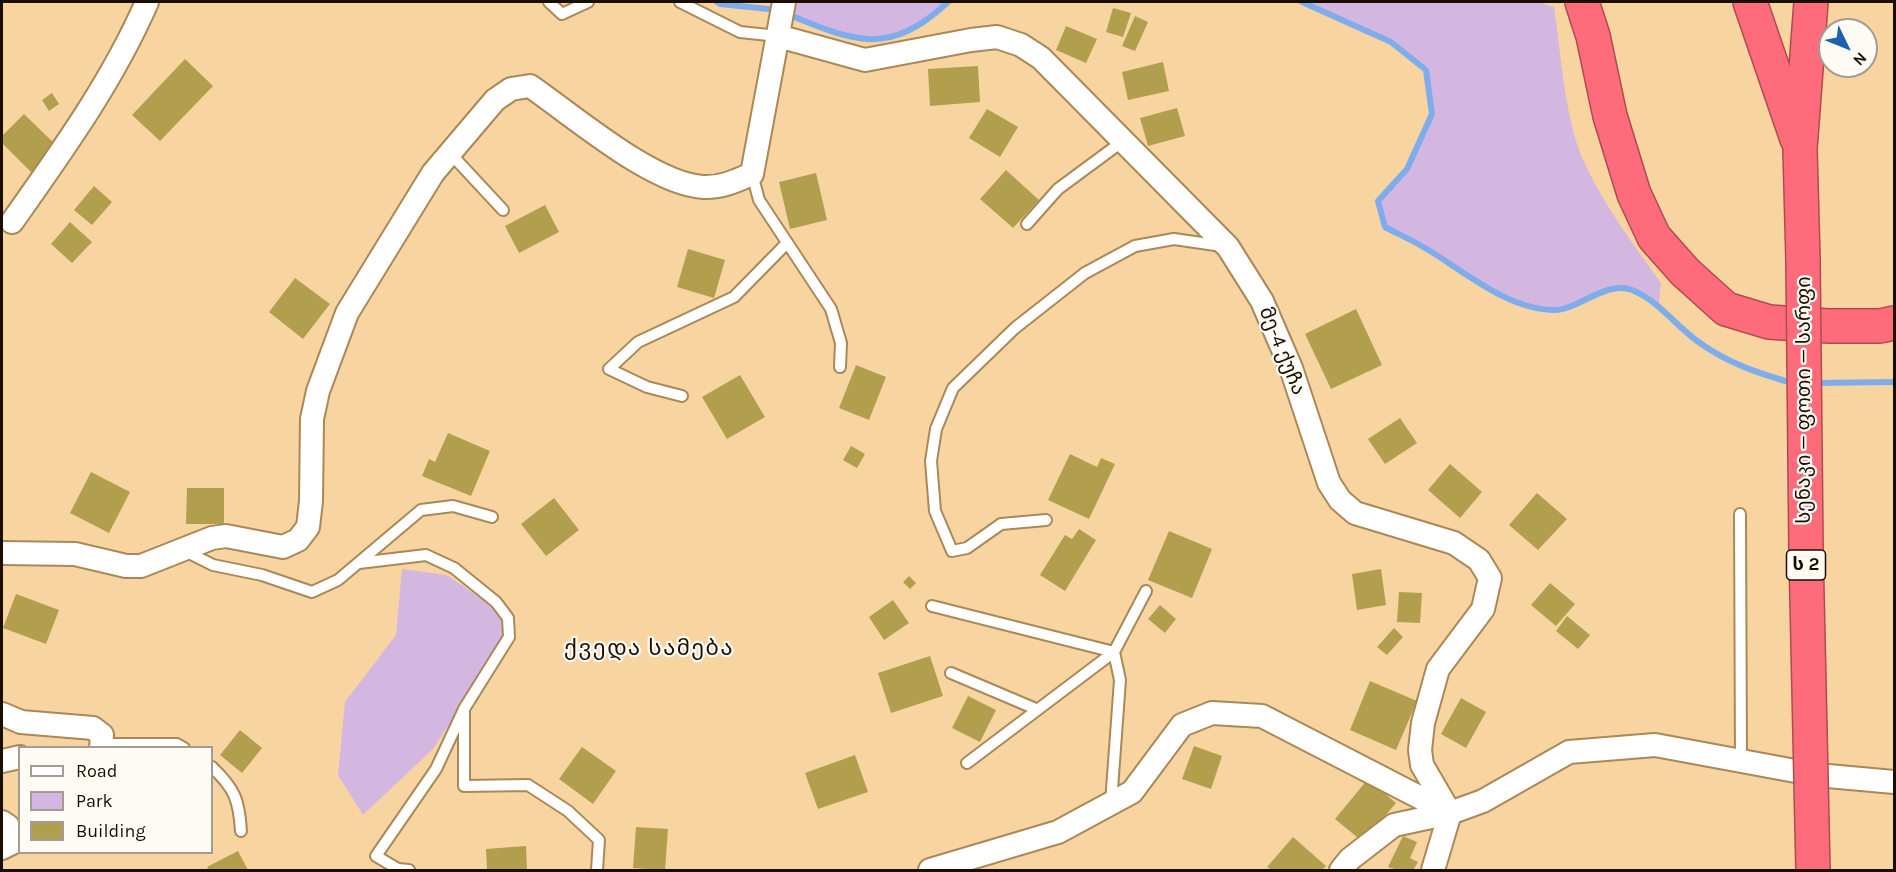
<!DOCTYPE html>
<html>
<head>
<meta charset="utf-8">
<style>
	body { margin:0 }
	#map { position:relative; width:1896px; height:872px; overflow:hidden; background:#f8d4a1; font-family:Karla,sans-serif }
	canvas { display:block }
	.frame { position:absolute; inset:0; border:3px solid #1a0e00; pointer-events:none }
	.legend { position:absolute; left:18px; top:746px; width:195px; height:108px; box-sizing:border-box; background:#fefbf5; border:2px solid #a39c93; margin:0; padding:8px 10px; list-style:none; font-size:18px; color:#1a0e00 }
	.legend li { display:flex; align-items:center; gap:12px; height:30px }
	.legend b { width:30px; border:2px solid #a39c93 }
	.north { position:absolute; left:1818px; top:18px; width:60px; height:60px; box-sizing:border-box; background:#fefbf5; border:2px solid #a39c93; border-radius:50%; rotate:133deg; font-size:16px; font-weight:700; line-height:24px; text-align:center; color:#1a0e00 }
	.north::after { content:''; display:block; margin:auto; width:21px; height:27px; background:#1f5fb0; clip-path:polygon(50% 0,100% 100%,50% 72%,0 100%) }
</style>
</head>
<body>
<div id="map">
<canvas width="1896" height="872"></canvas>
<div class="frame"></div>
<ul class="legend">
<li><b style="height:8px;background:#fff"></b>Road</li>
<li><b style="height:16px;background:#d4b7e0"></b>Park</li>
<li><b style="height:16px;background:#b29f4d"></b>Building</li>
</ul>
<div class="north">N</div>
</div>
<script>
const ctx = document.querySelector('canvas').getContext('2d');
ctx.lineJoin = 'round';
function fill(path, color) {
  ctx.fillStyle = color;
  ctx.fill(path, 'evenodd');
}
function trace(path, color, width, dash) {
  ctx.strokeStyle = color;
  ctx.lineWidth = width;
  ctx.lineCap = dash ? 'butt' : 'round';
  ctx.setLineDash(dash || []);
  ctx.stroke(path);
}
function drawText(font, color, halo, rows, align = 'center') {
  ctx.font = font + ' Karla,"Noto Sans Georgian",sans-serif';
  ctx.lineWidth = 4.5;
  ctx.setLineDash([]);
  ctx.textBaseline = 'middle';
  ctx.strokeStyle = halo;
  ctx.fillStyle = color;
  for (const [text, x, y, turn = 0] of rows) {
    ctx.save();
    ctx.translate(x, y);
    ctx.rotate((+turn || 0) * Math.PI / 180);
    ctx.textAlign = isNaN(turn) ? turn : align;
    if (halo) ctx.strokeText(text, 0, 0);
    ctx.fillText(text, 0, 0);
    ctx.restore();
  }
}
const green = new Path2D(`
	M791,2H948C889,57 855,41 786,15Z
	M1302,2H1538L1554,7C1561,53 1565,123 1585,164C1605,207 1634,245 1661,283L1659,304L1630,289L1602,291L1556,310L1516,302L1464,276L1426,248L1385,227L1378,201L1407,169L1432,114L1426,70L1391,42Z
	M402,569L447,575L499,611L508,636L433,749L363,815L338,775L345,702L396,635Z`);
const stream = new Path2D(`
	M717,2L720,4L778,10
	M1302,2L1391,42L1426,70L1432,114L1407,169L1378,201L1385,227C1398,234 1412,240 1425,248C1463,270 1507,310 1555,310C1578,310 1606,280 1632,290C1661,302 1675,326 1700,343C1731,365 1759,373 1795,384
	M787,14C855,42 889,57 948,2
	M1815,383L1894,382`);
const building = new Path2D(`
	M1113,8L1131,13L1123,37L1106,32Z
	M1135,16L1148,22L1135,51L1122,46Z
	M1066,26L1097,39L1086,63L1056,50Z
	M185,59L213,86L160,141L132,115Z
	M1163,62L1169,91L1128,100L1122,72Z
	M978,66L980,102L930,106L928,69Z
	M52,93L59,104L49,111L42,100Z
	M1177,108L1185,136L1148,146L1140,118Z
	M987,109L1018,127L1000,157L969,138Z
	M24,114L57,146L31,172L2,143V136Z
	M1006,170L1039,200L1013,228L980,199Z
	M816,173L827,220L790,229L779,182Z
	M94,186L112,202L92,225L74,210Z
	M545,205L559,232L519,253L505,226Z
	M70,222L92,242L72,263L51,244Z
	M688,249L725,260L714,298L677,287Z
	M295,278L330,304L303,339L269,312Z
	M1356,309L1382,365L1331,389L1305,334Z
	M856,365L886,377L869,420L839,408Z
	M740,375L765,417L727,439L702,397Z
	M1400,418L1417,443L1385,464L1368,439Z
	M448,433L490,451L471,496L422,476L429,459L435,462Z
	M851,446L865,454L857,468L843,460Z
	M1070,454L1097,467L1101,458L1115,464L1089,519L1048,500Z
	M1450,464L1482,492L1460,518L1428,490Z
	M91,472L130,492L109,533L70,513Z
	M187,488H224V524H186Z
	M1537,493L1567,519L1538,550L1509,525Z
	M554,498L579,530L546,556L521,524Z
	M1079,529L1096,540L1065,591L1040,575L1065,535L1072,539Z
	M1169,531L1212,549L1192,598L1148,580Z
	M1381,569L1386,605L1357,610L1352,574Z
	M909,576L916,583L910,589L903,582Z
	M1550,583L1575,604L1556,626L1531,605Z
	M1399,592L1422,593L1420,623L1397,622Z
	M16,594L59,610L46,644L3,628Z
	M893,600L909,623L884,640L869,617Z
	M1160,605L1176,619L1165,633L1148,619Z
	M1567,616L1590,635L1578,649L1556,631Z
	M1394,628L1403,637L1387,655L1377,647Z
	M930,656L943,696L891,713L878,673Z
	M1370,681L1417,701L1396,750L1350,730Z
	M968,696L996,710L980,742L952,728Z
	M1461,698L1486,712L1466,748L1441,734Z
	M240,730L262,748L242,773L220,755Z
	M1194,746L1222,756L1211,789L1182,779Z
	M582,747L616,771L593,804L559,779Z
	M855,755L868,792L818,809L805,773Z
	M1368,779L1396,803L1363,842L1335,819Z
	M636,827L668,829L665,870L633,868Z
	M1403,836L1417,842L1410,858L1418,862L1413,870H1397L1388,867Z
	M1293,837L1326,866L1322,870H1272L1267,867Z
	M526,846L527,870H487L486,849Z
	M238,851L248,870H209L207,867Z`);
const lane = new Path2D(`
	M549,2L562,14L588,2
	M680,2L740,32L778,36
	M450,153L503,210
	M752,174L759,200L831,309L841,343L840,367
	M1027,224L1058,189L1123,141
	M682,396L647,387L609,369L638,342L734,297L787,243
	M1740,514L1741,761
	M1046,520L1001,524L967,548L952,551L935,511L931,461L936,429L953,388L1015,328L1085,273L1135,246L1174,239L1222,246
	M185,551L213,565L262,575L312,592L338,580L421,510L453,506L492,517
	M359,563L426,555L454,568L496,602L508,618L509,637L464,709L436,769L376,856L398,869L409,870
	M932,606L1114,652L1146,591
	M951,673L1036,709
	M464,712V786L528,785L568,811L599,840L597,870
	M103,744H177L184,748
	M967,763L1114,652L1120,680L1111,803
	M212,767C235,789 239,800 241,831`);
const street = new Path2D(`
	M778,36L865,60L971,40L997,37L1021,45L1041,58L1228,247L1262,301L1291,368L1329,483L1340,500L1355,513L1454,543L1479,560L1490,578L1483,609L1438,669L1423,723L1420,750L1422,765L1450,813L1433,870
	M12,222C62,151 112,82 147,2
	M2,553L75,554L126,566H141L212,538L226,536L283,547L298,540L308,527L311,501L312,419L318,391L347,313L433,173L495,100L511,89L530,86C574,116 652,184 703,187C721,188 736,181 752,174L784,2
	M2,714L21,722L93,728L102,735L101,748
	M2,761L20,757
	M2,822L8,826L14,842L2,848
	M930,870L1058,832L1132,792L1182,725L1212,713L1262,716L1450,813
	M1341,870L1350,859L1394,825L1450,813L1483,801L1569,752L1655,745L1817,775L1894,782`);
const highway = new Path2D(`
	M1582,2L1593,36L1610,116L1634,194L1654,237L1685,272L1726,309L1769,322L1829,326H1880L1894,323
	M1750,2L1797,139
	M1803,260L1800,149L1811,2`);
const highwayBridge = new Path2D(`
	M1803,260L1806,551L1813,870`);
const shields = [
	[1806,565,39]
];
const shieldNames = [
	["ს 2",1806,565]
];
const streetNames = [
	["მე-4 ქუჩა",1282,351,68],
	["სენაკი — ფოთი — სარფი",1804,400,-90]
];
const quarterNames = [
	["ქვედა სამება",649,649]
];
fill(green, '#d4b7e0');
trace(stream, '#7fadec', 6);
fill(building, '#b29f4d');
trace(lane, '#aa8958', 14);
trace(street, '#aa8958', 26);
trace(highway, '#ae4b50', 36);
trace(lane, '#fff', 10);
trace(street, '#fff', 22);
trace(highway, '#fe6c7b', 33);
trace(highwayBridge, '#ae4b50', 36, []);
trace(highwayBridge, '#fe6c7b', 33);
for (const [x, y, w] of shields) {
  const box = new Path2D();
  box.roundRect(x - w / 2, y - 15, w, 30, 4.5);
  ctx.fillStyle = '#fefbf5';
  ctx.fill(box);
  trace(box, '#1a0e00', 1.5);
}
drawText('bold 18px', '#1a0e00', null, shieldNames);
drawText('20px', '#1a0e00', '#fefbf5', streetNames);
ctx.letterSpacing = '1.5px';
drawText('22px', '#1a0e00', '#fefbf5', quarterNames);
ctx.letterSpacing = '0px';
</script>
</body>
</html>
